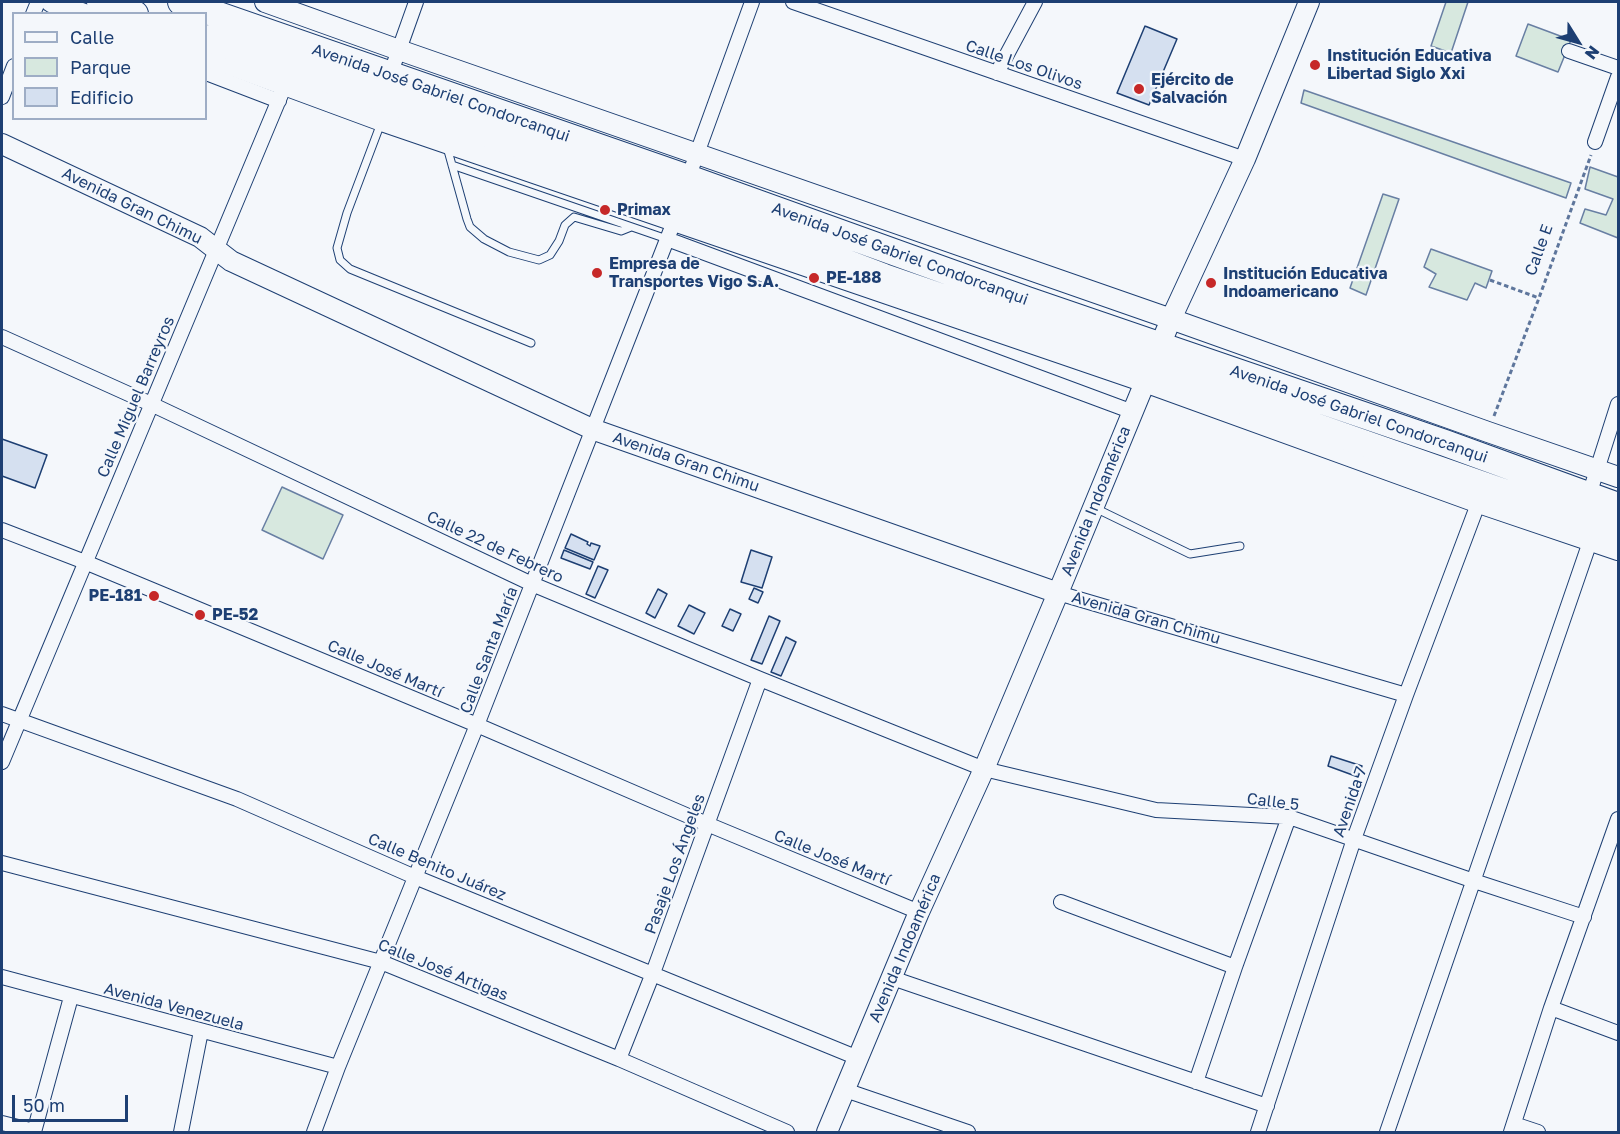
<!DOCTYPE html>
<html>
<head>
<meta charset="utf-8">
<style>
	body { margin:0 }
	#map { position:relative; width:1620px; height:1134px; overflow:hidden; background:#f4f7fb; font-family:"Golos Text",sans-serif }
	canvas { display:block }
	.frame { position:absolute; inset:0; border:3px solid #1d3f73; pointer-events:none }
	.legend { position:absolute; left:12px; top:12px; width:195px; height:108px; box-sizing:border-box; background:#f4f7fb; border:2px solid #9eadc5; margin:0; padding:8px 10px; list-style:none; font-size:18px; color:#1d3f73 }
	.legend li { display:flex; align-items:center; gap:12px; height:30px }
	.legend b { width:30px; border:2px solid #9eadc5 }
	.north { position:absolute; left:1548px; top:12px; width:60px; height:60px; -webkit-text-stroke:4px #f4f7fb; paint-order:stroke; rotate:127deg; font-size:16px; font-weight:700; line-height:24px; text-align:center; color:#1d3f73 }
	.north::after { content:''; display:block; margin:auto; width:21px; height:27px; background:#1d3f73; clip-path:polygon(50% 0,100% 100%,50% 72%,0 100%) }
	.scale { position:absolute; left:12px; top:1095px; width:116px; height:27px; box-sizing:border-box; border:3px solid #1d3f73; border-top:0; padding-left:8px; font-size:18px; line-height:21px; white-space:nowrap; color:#1d3f73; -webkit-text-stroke:4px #f4f7fb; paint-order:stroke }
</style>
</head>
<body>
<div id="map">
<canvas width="1620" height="1134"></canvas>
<div class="frame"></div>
<ul class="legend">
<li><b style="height:8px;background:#f4f7fb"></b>Calle</li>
<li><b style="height:16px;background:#d7e8df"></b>Parque</li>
<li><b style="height:16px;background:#d5e0f0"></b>Edificio</li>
</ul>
<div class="north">N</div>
<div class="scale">50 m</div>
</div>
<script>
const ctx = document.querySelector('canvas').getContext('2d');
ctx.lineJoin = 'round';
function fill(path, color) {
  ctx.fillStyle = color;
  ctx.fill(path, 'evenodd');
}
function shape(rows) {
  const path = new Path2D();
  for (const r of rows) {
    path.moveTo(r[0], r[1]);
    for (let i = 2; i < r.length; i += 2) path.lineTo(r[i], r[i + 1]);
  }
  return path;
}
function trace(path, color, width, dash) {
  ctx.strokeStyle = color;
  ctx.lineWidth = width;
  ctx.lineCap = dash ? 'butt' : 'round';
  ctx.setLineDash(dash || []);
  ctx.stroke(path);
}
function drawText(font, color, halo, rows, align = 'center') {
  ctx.font = font + ' "Golos Text",sans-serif';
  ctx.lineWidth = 4.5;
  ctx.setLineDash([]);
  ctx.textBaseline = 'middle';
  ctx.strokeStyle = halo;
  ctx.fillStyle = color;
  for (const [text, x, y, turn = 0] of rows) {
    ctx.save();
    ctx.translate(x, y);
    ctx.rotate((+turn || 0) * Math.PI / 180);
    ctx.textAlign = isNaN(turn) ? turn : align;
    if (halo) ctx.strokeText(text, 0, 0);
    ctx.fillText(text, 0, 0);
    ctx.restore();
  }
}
const green = shape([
	[1446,2,1468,2,1451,53,1431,46,1446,2],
	[1528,24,1571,40,1558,72,1516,56,1528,24],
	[1304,90,1571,183,1566,198,1301,103,1304,90],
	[1590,167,1618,177,1618,238,1580,223,1585,209,1606,215,1613,199,1585,189,1590,167],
	[1383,194,1399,199,1366,295,1350,288,1383,194],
	[1431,249,1492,271,1486,288,1475,283,1467,300,1429,287,1436,274,1424,267,1431,249],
	[282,487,343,515,323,559,262,530,282,487]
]);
const building = shape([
	[1145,26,1177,39,1149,105,1117,93,1145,26],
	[2,439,47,455,35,488,2,476,2,439],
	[571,534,588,542,587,544,590,546,591,543,600,546,594,560,565,548,571,534],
	[564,550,593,562,590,569,561,558,564,550],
	[751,550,772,557,762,588,741,582,751,550],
	[598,566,608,570,595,598,586,594,598,566],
	[754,588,763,592,758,603,749,599,754,588],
	[658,589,667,594,655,618,646,613,658,589],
	[689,605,705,613,694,634,678,626,689,605],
	[730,609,741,614,733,631,722,626,730,609],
	[769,616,780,621,762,664,751,660,769,616],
	[786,637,796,642,781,676,771,672,786,637],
	[1331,756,1362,766,1358,777,1328,766,1331,756]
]);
const path = shape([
	[1490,280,1539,298],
	[1494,416,1539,298,1591,155]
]);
const lane = shape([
	[381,123,347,213,337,248,340,260,350,269,531,343],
	[447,147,467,219,470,227,484,239,509,252,539,260,550,255,559,241,565,225,574,217,621,231,631,227],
	[452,165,667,239],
	[1095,508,1190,554,1240,546]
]);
const street = shape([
	[793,2,1245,159],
	[33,14,38,2],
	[1569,51,1618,68],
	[206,73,279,101],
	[997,73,1035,2],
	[390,75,416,2],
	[2,97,14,66],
	[1595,142,1618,77],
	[687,181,752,2],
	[667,239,1133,412],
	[2,337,151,404,532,584,760,679,984,769,1156,810,1289,817,1474,881,1584,917],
	[1590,500,1589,495,1618,404],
	[2,530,85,562,477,725,707,824,919,912],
	[1058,593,1406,695],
	[2,714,237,799,415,877,858,1058],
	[2,762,288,78],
	[2,863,381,962,619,1059,787,1132],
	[1061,902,1235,967],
	[2,977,338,1067],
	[892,978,1267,1106],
	[1551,1008,1618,1033],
	[619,1059,653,973,760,679],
	[1196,1082,1235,967,1289,817],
	[845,1090,968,1132],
	[2,1123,34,1131],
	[1514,1124,1538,1132],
	[34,1132,71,997],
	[181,1132,201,1031],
	[314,1132,338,1067,477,725,677,214],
	[1258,1132,1354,839,1406,695,1481,496],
	[1387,1132,1593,533],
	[1511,1132,1551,1008,1618,819]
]);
const secondary = shape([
	[51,2,84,14],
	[265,2,399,50,1171,319,1488,432,1618,477],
	[206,56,382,121,1145,382,1479,503,1618,550],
	[2,144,200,237,231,261,592,429,1058,593],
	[827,1132,919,912,984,769,1058,593,1171,319,1245,159,1309,2]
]);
const highway = shape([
	[100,2,135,14],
	[181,2,688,178,1027,300,1445,443,1618,506],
	[206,38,681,200,884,277,1258,406,1618,532]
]);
const markers = [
	[1315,65,6,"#c62828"],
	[1139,89,6,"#c62828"],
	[605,210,6,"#c62828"],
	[597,273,6,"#c62828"],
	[814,278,6,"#c62828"],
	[1211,283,6,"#c62828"],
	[154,596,6,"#c62828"],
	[200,615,6,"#c62828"]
];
const poiNames = [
	["Institución Educativa",1327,56],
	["Libertad Siglo Xxi",1327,74],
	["Ejército de",1151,80],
	["Salvación",1151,98],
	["Primax",617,210],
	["Empresa de",609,264],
	["Transportes Vigo S.A.",609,282],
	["Institución Educativa",1223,274],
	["Indoamericano",1223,292],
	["PE-188",826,278],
	["PE-181",142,596,"right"],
	["PE-52",212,615]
];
const streetNames = [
	["Calle Los Olivos",1024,65,19],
	["Avenida José Gabriel Condorcanqui",441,93,19],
	["Avenida Gran Chimu",132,206,26],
	["Calle E",1539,250,-70],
	["Avenida José Gabriel Condorcanqui",900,254,20],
	["Calle Miguel Barreyros",136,397,-67],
	["Avenida José Gabriel Condorcanqui",1359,414,19],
	["Avenida Gran Chimu",686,462,19],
	["Avenida Indoamérica",1096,501,-68],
	["Calle 22 de Febrero",495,547,25],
	["Avenida Gran Chimu",1146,618,16],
	["Calle Santa María",489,650,-69],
	["Calle José Martí",385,669,23],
	["Calle 5",1273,802,7],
	["Avenida 7",1350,802,-71],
	["Calle José Martí",832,858,22],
	["Pasaje Los Ángeles",675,864,-70],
	["Calle Benito Juárez",437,867,23],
	["Avenida Indoamérica",905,948,-67],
	["Calle José Artigas",443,970,22],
	["Avenida Venezuela",174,1007,15]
];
fill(green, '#d7e8df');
trace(green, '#687fa3', 1.5);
fill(building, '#d5e0f0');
trace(building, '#1d3f73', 1.5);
trace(lane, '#1d3f73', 9);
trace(street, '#1d3f73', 16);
trace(secondary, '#1d3f73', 22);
trace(highway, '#1d3f73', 28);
trace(path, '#5e769c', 3, [4.5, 3]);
trace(lane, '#f4f7fb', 7);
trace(street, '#f4f7fb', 14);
trace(secondary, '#f4f7fb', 20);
trace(highway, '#f4f7fb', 26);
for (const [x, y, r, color] of markers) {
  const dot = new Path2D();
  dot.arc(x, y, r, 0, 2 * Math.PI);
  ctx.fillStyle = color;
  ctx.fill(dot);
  trace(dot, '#f4f7fb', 2);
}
drawText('bold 16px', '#1d3f73', '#f4f7fb', poiNames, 'left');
drawText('16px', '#1d3f73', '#f4f7fb', streetNames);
</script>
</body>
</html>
